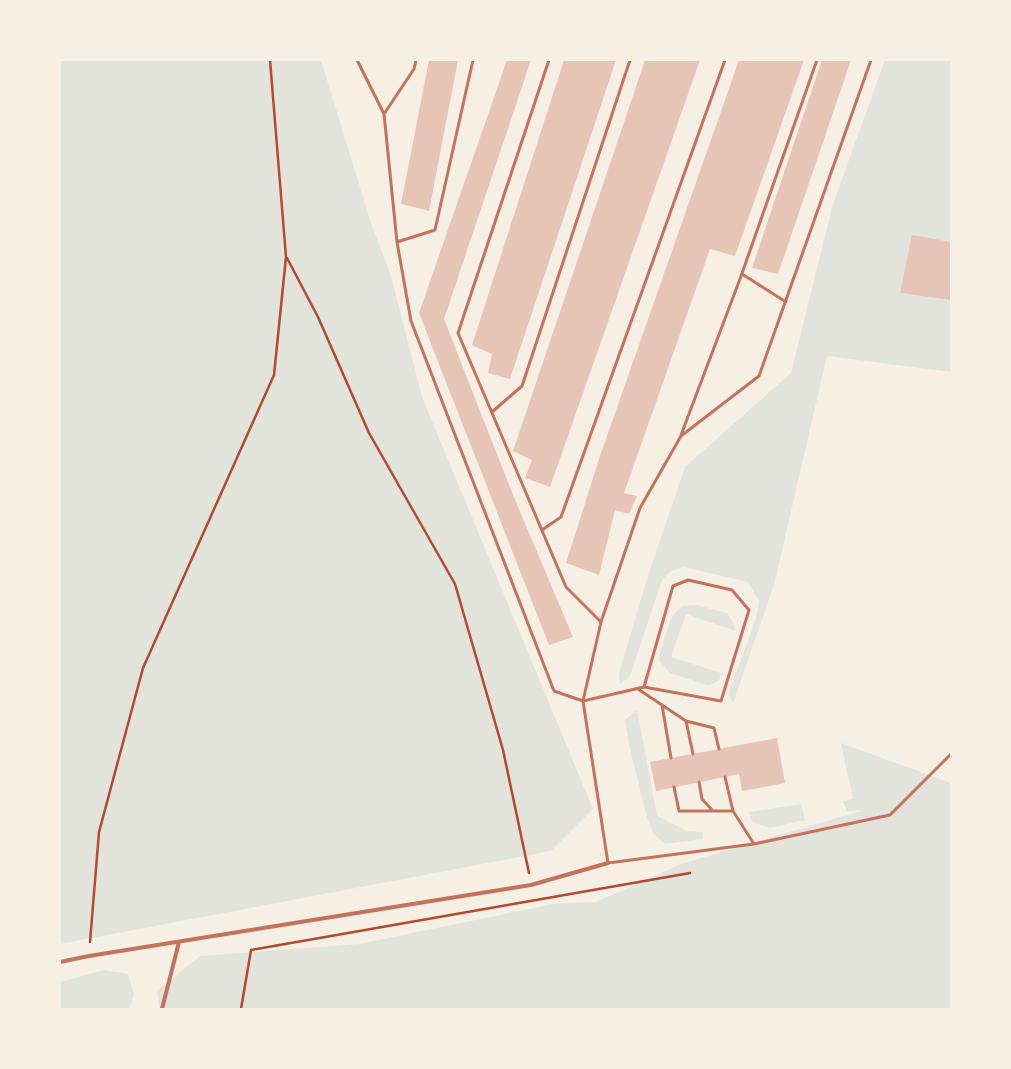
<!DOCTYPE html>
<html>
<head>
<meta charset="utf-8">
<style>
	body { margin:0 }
	#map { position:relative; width:1011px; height:1069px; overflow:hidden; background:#f6efe4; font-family:Literata,serif }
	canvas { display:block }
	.frame { position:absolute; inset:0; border:61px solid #f6efe4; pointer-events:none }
</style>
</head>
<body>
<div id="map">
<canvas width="1011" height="1069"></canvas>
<div class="frame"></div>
</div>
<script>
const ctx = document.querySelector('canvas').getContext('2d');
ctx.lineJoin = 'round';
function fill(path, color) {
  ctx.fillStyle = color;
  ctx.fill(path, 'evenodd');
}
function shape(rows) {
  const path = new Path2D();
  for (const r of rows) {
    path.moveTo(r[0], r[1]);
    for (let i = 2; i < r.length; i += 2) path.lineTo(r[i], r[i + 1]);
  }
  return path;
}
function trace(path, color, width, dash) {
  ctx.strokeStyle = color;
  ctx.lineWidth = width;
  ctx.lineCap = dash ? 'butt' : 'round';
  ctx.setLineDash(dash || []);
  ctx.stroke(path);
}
const green = shape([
	[60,60,321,60,370,220,392,279,422,397,593,809,551,851,60,944],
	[885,60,951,60,951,372,827,356,774,585,733,703,728,694,756,619,759,601,748,582,684,567,671,571,662,580,630,676,620,684,619,673,647,579,685,467,791,373,833,204],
	[696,605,727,613,733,622,736,631,686,614,671,657,721,673,720,679,715,683,707,685,670,673,659,660,660,652,670,621,675,613,682,606],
	[637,710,657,816,687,831,703,832,703,839,665,844,653,833,646,814,629,745,625,720],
	[841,743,951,783,951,1009,160,1009,157,991,200,956,359,944,558,903,596,902,681,864,864,810,847,811,843,801,853,799],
	[801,804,805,820,770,828,763,826,753,822,749,812],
	[104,970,128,974,134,995,129,1009,60,1009,60,982]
]);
const building = shape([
	[429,60,458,60,429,211,401,204],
	[507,60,531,60,444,319,513,495,573,637,549,645,419,313],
	[564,60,616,60,510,379,488,373,492,354,472,345],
	[645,60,700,60,550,487,525,478,532,460,513,451],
	[739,60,804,60,735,256,710,249,624,493,637,496,629,514,615,510,599,575,566,563,600,456],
	[822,60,851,60,778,274,752,268],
	[912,235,951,242,951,300,900,293],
	[777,738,785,783,742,791,739,774,656,791,650,762]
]);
const path = shape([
	[287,258,318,317,369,433,455,584,503,750,529,873],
	[90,942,99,832,143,668,274,375,286,257,270,60],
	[241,1009,251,950,690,873]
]);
const service = shape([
	[357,60,384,114,397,242,411,321,554,691,583,701,644,687,673,586,688,580,732,590,749,610,721,701,644,687],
	[549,60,458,333,566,587,601,622],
	[871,60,759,376,681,436,640,508,601,622,583,701,608,863,754,844,890,815,951,754],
	[384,114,414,69,416,60],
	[397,242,435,230,473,60],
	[742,274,786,302],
	[492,412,522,386,630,60],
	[681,435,740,279,817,60],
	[542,530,561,517,725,60],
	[638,689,662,705,671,758],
	[662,705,686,721,693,754],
	[686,721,714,728,719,749],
	[674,787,679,811,713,811,702,799,699,782],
	[713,811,733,811,725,777],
	[733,811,754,844]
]);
const minor = shape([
	[60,962,89,956,531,885,608,863],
	[162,1009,179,942]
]);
fill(green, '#e2e4dc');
fill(building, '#e6c5b7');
trace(path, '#b5482f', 2.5);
trace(service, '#c5725c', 3);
trace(minor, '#c5725c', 4);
</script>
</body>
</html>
